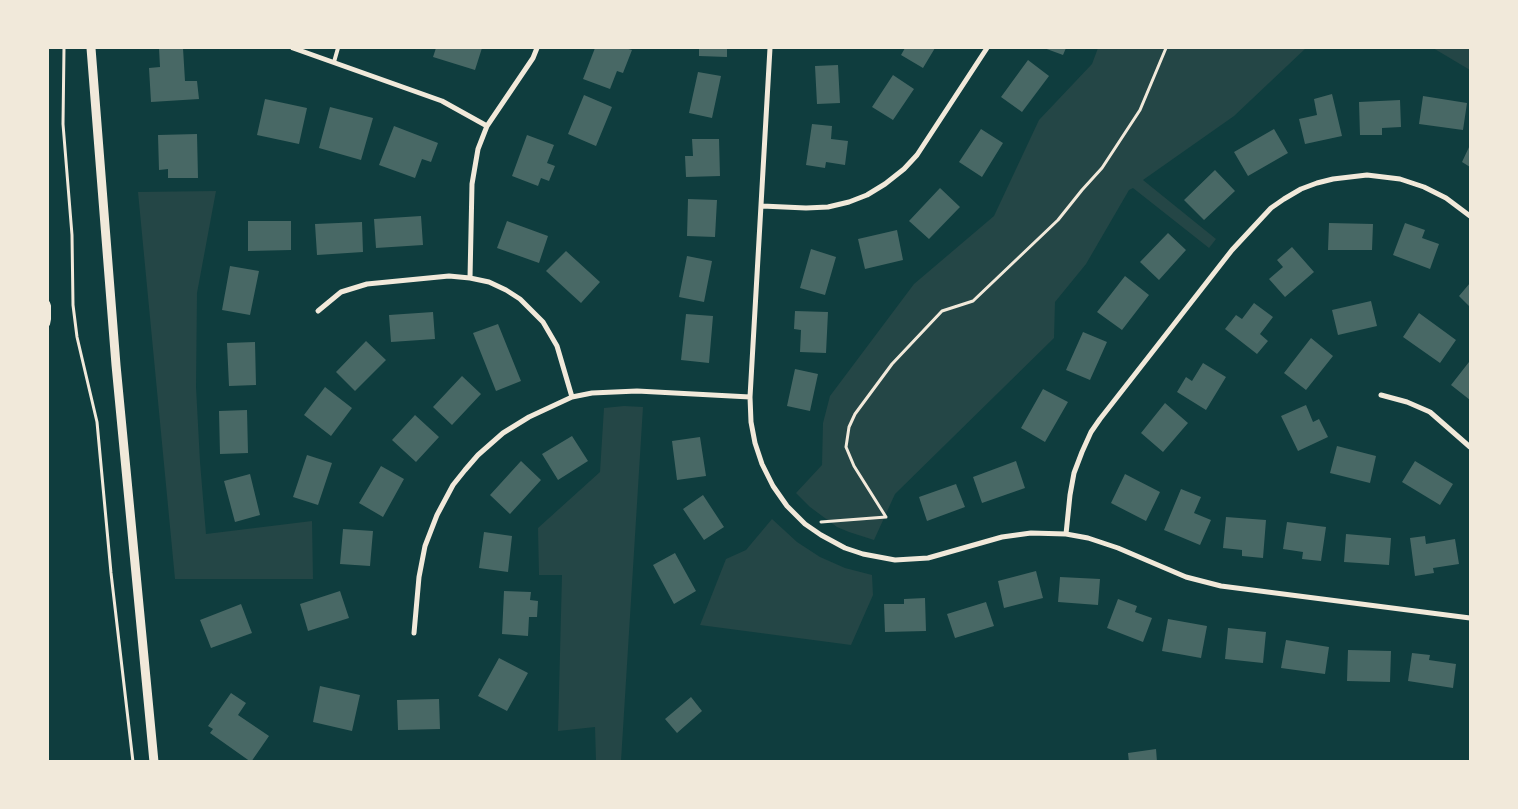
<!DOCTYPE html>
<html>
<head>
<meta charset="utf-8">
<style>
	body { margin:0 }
	#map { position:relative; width:1518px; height:809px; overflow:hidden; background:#0f3d3e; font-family:"Work Sans",sans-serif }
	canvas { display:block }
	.frame { position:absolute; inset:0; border:49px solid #f1e9da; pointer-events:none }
</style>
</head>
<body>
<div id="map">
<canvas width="1518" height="809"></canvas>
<div class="frame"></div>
</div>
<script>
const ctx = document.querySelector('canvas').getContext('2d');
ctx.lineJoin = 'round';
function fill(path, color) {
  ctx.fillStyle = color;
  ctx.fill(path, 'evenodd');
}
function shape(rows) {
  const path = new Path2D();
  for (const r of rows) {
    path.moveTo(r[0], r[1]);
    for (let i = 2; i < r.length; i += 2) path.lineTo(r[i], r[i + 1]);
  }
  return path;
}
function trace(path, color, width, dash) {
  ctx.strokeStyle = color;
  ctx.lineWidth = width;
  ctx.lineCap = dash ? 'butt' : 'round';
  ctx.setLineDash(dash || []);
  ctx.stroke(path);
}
const green = shape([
	[1098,48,1306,48,1234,116,1143,180,1216,239,1209,248,1133,188,1129,190,1086,264,1055,302,1054,338,895,494,874,540,849,532,837,527,810,507,796,493,822,465,823,423,830,396,914,284,994,216,1039,120,1092,64],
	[1433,48,1470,48,1470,70],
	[216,191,197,293,196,387,200,462,206,534,312,521,313,579,175,579,138,192],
	[624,406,643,407,621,761,596,761,595,727,558,731,562,575,539,575,538,528,600,472,604,408],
	[772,519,797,542,820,557,845,568,872,575,873,595,851,645,700,625,726,559,746,550]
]);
const building = shape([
	[159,48,183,48,185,81,197,81,199,99,151,102,149,68,160,67],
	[436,48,482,48,475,70,433,57],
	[595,48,625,48,632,50,623,73,617,71,610,89,583,79],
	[699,48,727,48,727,57,699,56],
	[905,48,935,48,923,68,901,55],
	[1044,48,1066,48,1063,55],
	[1028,60,1049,76,1022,112,1001,97],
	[838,65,840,103,817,104,815,66],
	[698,72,721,76,712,118,689,113],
	[893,75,914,89,893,120,872,107],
	[1332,94,1342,136,1305,144,1299,119,1317,115,1314,99],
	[584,95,612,107,596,146,568,134],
	[1423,96,1467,103,1463,130,1419,124],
	[265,99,307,108,299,144,257,135],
	[1400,100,1401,127,1382,128,1382,135,1360,135,1359,102],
	[330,107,373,118,361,160,319,148],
	[812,124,832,126,831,139,848,141,845,165,826,162,825,168,806,165],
	[394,126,438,143,431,162,422,159,415,178,379,165],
	[981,129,1003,143,982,177,959,162],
	[1274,129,1288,153,1248,176,1234,152],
	[197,134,198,178,168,178,168,169,159,170,158,135],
	[527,135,554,145,547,163,555,166,549,181,541,178,538,186,512,176],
	[692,139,719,139,720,176,686,177,685,156,693,156],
	[1470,145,1470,167,1462,162],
	[1215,170,1235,191,1204,220,1184,200],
	[940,188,960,207,929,239,909,221],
	[688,199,717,200,715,237,687,236],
	[421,216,423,245,376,248,374,219],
	[248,221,291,221,291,250,248,251],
	[507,221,548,236,539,263,497,248],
	[362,222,363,252,317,255,315,224],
	[1329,223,1373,224,1372,250,1328,250],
	[1405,223,1425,230,1422,238,1439,244,1430,269,1393,255],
	[897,230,903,260,865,269,858,239],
	[1168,233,1186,250,1159,280,1140,262],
	[1292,247,1314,272,1285,297,1269,279,1283,267,1277,260],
	[811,249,836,257,825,295,800,288],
	[566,251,600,282,581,303,546,271],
	[687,256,712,261,704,302,679,297],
	[230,266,259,271,250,315,222,310],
	[1125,276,1149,295,1122,330,1097,312],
	[1470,283,1470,307,1459,296],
	[1371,301,1377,326,1338,335,1332,310],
	[1254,303,1273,317,1260,334,1268,341,1257,354,1225,329,1236,315,1242,319],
	[795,311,828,312,826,353,800,352,801,330,794,329],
	[433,312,435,339,391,342,389,315],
	[1419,313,1456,340,1440,363,1403,337],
	[686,314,713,316,709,363,681,360],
	[498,324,521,381,496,391,473,333],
	[1083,332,1107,342,1090,380,1066,370],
	[1311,338,1333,356,1306,390,1284,373],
	[366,341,386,360,355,391,336,372],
	[255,342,256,385,229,386,227,343],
	[1469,362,1470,364,1470,400,1451,385],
	[1203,363,1226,377,1206,410,1177,392,1186,377,1192,381],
	[795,369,818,374,810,411,787,406],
	[462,376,481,394,452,425,433,407],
	[325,387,352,408,331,436,304,415],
	[1043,389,1068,402,1045,442,1021,428],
	[1165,403,1188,423,1163,452,1141,433],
	[1306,405,1313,422,1319,419,1328,437,1298,451,1281,416],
	[247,410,248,453,220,454,219,411],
	[415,415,439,437,416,462,392,440],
	[572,436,588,461,558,480,542,454],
	[700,437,706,476,677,480,672,441],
	[1337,446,1376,456,1370,483,1330,473],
	[307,455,332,463,318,505,293,497],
	[521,461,541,480,510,514,490,495],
	[1016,461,1025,488,982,503,973,477],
	[1415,461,1453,484,1440,505,1402,482],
	[381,466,404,479,383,517,359,503],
	[250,474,260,515,235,522,224,481],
	[1125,474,1160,492,1146,521,1111,503],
	[956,484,965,507,927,521,919,497],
	[1181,489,1201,497,1194,513,1211,520,1200,545,1164,530],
	[703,495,724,527,704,540,683,509],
	[1226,517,1266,520,1263,558,1242,556,1242,550,1223,548],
	[1287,522,1326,527,1321,561,1302,559,1303,552,1283,549],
	[343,529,373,531,370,566,340,564],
	[484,532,512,536,508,572,479,568],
	[1346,534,1391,538,1389,565,1344,562],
	[1425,536,1426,544,1455,539,1459,564,1433,568,1434,573,1415,576,1410,538],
	[675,553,696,591,674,604,653,565],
	[1036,571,1043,598,1004,608,998,581],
	[1060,577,1100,579,1098,605,1058,602],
	[340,591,349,618,308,631,300,604],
	[504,591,531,592,530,600,538,601,537,617,529,617,528,636,502,634],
	[925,598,926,631,885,632,884,604,904,604,904,599],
	[1118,599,1137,606,1135,612,1152,618,1143,642,1107,628],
	[986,602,994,626,955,638,947,614],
	[241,604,252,633,211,648,200,620],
	[1168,619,1207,626,1201,658,1162,651],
	[1228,628,1266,632,1263,663,1225,659],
	[1286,640,1329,647,1325,674,1281,668],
	[1348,650,1391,651,1390,682,1347,681],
	[1412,653,1430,655,1429,660,1456,664,1453,688,1408,681],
	[499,658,528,673,507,711,478,696],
	[320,686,360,695,352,731,313,722],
	[231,693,246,703,238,715,269,736,251,762,210,733,213,729,208,726],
	[691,697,702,711,677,733,665,719],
	[439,699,440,729,398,730,397,700],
	[1156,749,1157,762,1129,762,1128,753]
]);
const path = shape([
	[64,48,63,124,72,235,73,305,77,337,97,422,111,573,133,762],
	[821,522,886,517,854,466,846,447,849,427,855,414,892,364,942,311,973,301,1058,220,1082,190,1102,168,1140,110,1166,48]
]);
const service = shape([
	[334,62,338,48],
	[48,303,49,306,49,319,48,324]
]);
const minor = shape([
	[293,48,442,101,487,126],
	[770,48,750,397,751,422,755,443,762,464,773,486,787,506,805,524,821,535,845,548,863,554,895,560,928,558,1002,537,1031,533,1066,534,1088,538,1118,548,1186,577,1221,586,1470,618],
	[762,206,806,208,828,207,849,202,867,195,885,184,904,169,917,155,987,48],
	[470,278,472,184,478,149,487,126,533,58,537,48],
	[318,311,341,292,367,284,449,276,470,278,489,282,506,290,520,299,543,322,557,346,572,397],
	[1381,395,1407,402,1430,412,1470,447],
	[1066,534,1070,495,1074,473,1082,452,1091,432,1100,419,1232,250,1271,208,1284,199,1301,189,1317,183,1333,179,1367,175,1400,179,1424,187,1446,198,1470,216],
	[414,633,419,577,425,546,437,515,453,485,465,470,478,455,503,433,529,417,572,397,592,393,637,391,750,397]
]);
const tertiary = shape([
	[91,48,116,365,154,762]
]);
fill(green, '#244646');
fill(building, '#486865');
trace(path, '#f1e9da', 3);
trace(service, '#f1e9da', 4);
trace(minor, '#f1e9da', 5);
trace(tertiary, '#f1e9da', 9);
</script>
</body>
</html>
